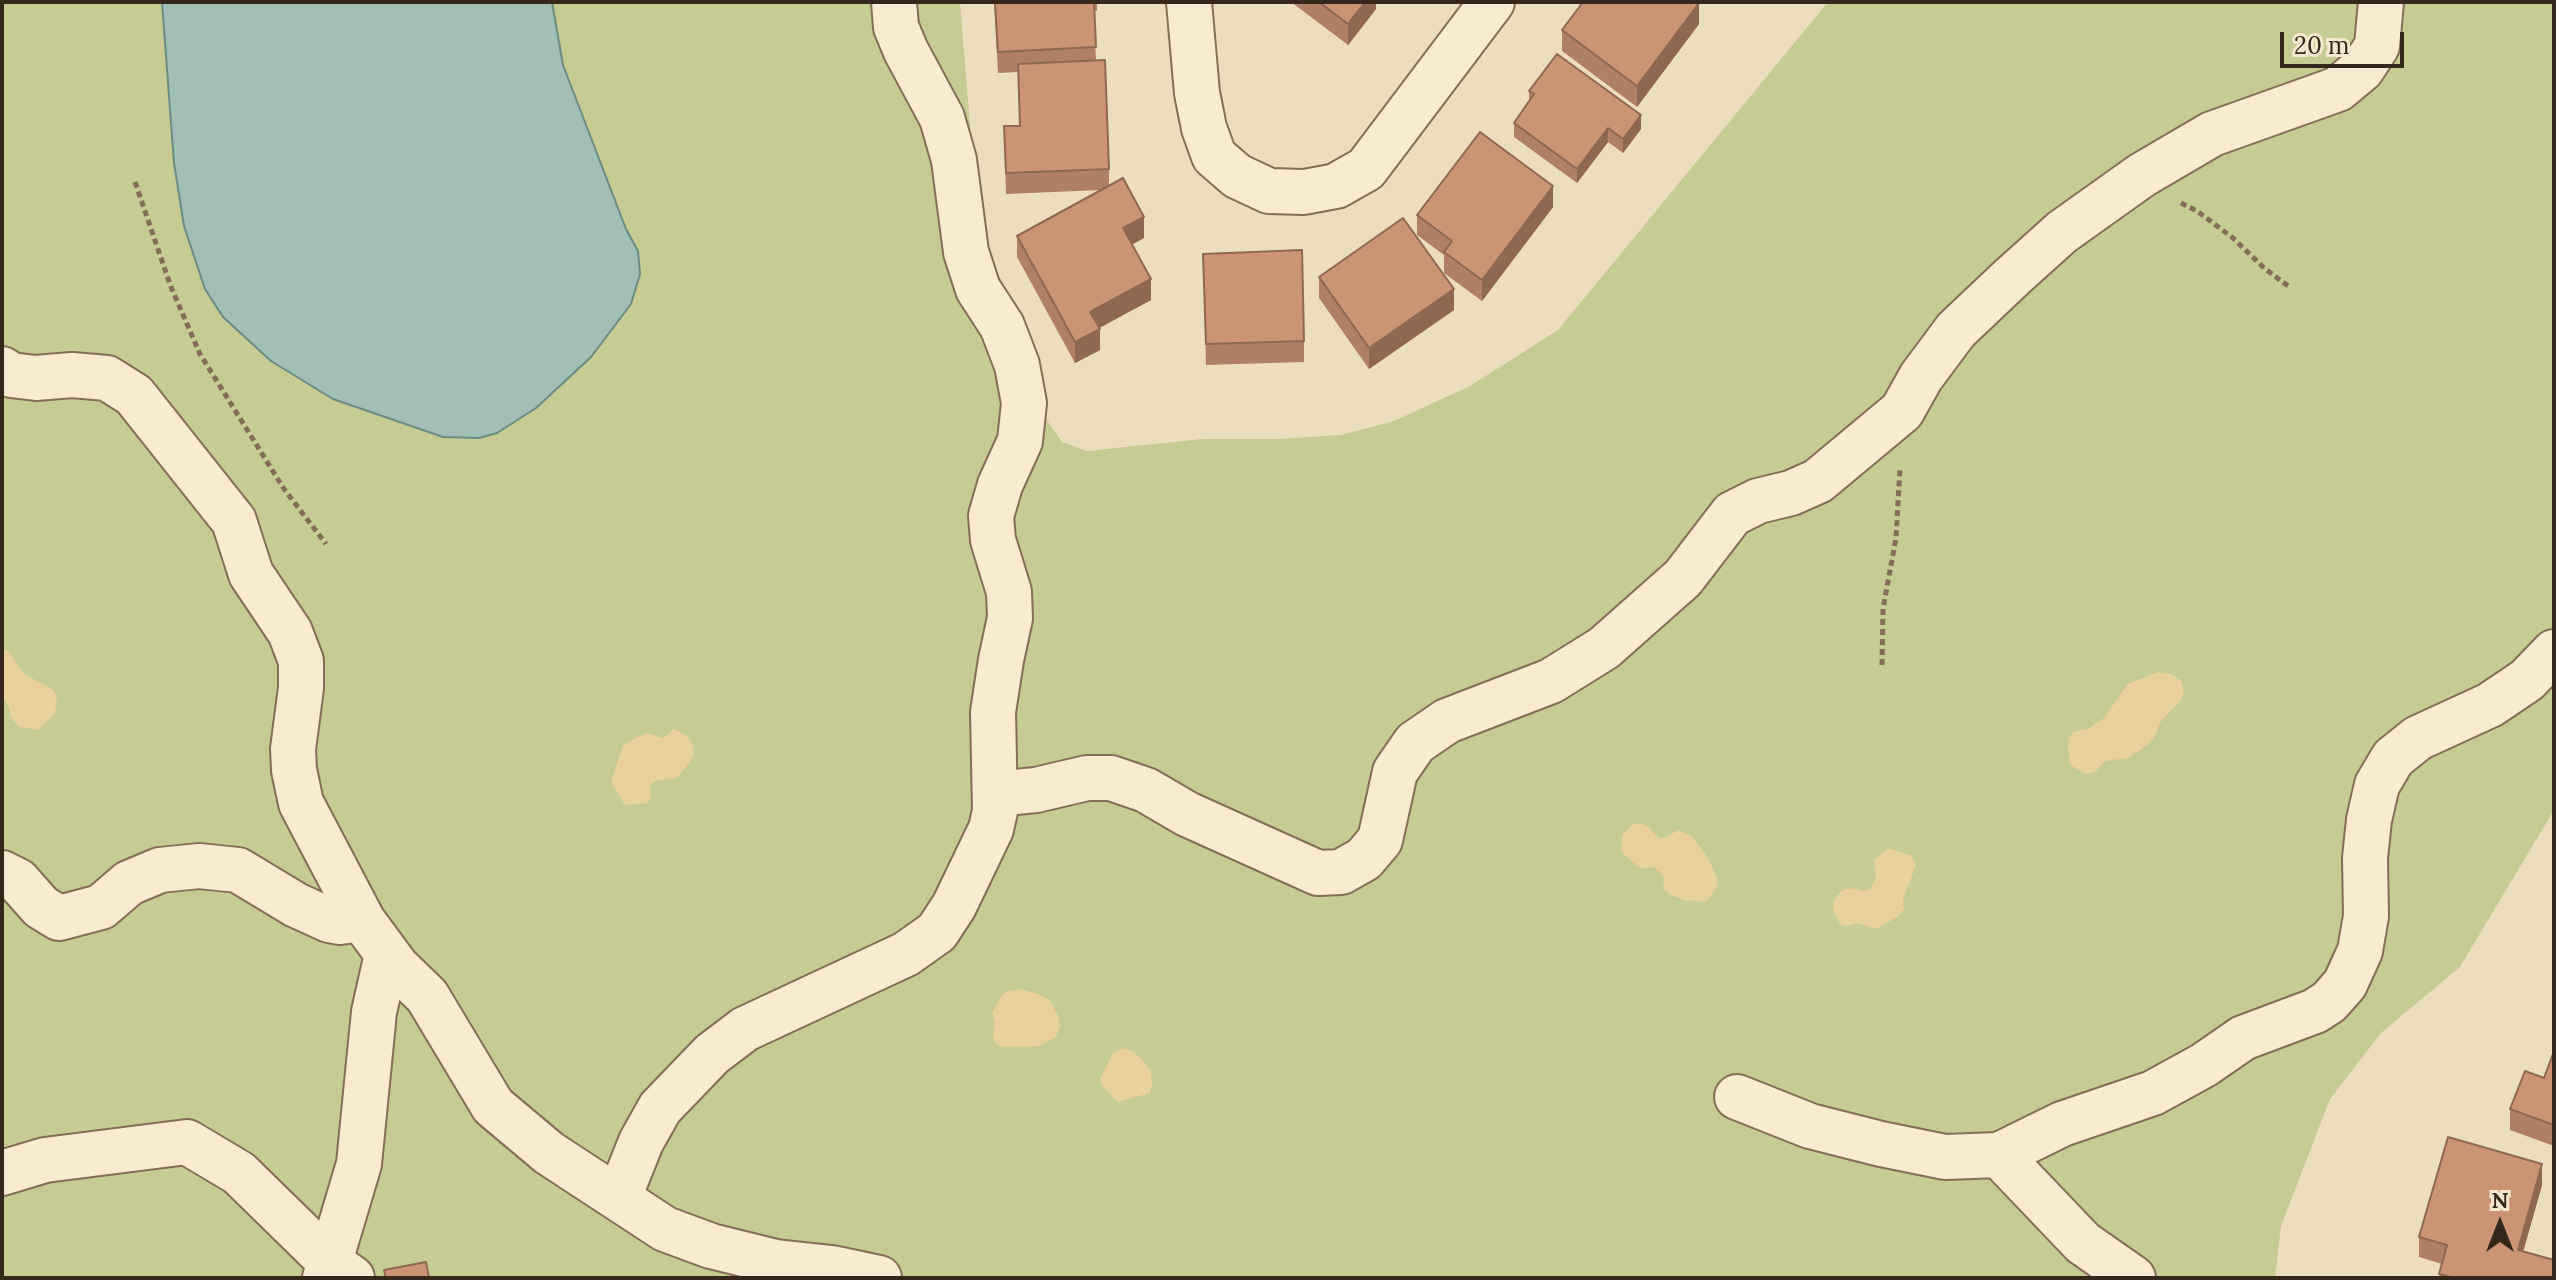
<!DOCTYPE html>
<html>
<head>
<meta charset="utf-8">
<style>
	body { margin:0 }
	#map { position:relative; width:2556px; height:1280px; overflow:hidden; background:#edddbf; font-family:Lora,serif }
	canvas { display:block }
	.frame { position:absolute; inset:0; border:4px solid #35271c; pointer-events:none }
	.north { position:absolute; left:2460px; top:1184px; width:80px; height:80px; -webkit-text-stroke:6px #f5e8ce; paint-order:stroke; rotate:0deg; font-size:22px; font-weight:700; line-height:32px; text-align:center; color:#35271c }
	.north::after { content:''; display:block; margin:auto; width:28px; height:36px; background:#35271c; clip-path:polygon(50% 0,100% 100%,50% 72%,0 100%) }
	.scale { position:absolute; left:2280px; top:32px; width:124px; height:36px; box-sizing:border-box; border:4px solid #35271c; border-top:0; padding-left:10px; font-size:24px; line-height:28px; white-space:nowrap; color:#35271c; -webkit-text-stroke:6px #f5e8ce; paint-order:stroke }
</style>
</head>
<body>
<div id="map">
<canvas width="2556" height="1280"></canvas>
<div class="frame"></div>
<div class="north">N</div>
<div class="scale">20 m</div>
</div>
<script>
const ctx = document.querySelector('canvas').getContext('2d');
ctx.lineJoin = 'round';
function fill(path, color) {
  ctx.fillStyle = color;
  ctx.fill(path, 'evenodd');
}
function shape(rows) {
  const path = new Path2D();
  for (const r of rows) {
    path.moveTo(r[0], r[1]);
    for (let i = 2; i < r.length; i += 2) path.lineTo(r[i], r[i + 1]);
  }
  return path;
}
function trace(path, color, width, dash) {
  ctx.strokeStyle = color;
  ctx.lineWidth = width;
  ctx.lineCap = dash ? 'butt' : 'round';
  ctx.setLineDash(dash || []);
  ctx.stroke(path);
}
const green = shape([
	[2,2,960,2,974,173,987,249,1013,307,1037,375,1046,419,1062,442,1087,451,1202,439,1278,439,1341,435,1394,421,1470,386,1558,330,1828,2,2554,2,2554,810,2460,967,2381,1033,2330,1099,2281,1226,2275,1278,2,1278]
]);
const sand = shape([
	[2,647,9,652,24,674,52,689,57,696,55,714,38,730,20,727,11,718,9,707,2,697],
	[2158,672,2171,674,2181,681,2184,692,2181,700,2161,721,2154,738,2147,745,2128,758,2105,761,2095,772,2086,774,2070,765,2068,747,2069,738,2073,732,2088,729,2104,718,2128,684],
	[674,729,688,736,692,743,694,753,691,761,677,778,654,781,650,787,651,799,647,803,625,805,611,782,623,745,646,733,663,738],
	[1639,823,1646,825,1659,838,1665,838,1678,830,1692,836,1708,858,1717,878,1717,887,1709,899,1705,902,1684,900,1669,894,1663,889,1664,878,1661,873,1653,867,1640,868,1623,854,1621,848,1623,834,1632,825],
	[1888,848,1912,856,1916,865,1903,900,1904,909,1899,916,1876,929,1859,923,1845,926,1840,924,1833,909,1834,899,1843,890,1851,888,1864,891,1870,890,1876,877,1874,860],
	[1018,989,1036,993,1050,1000,1059,1018,1060,1027,1055,1038,1039,1046,1004,1047,996,1044,993,1037,995,1021,992,1013,1000,998,1007,991],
	[1122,1048,1133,1051,1146,1064,1151,1071,1152,1085,1150,1093,1118,1102,1102,1086,1100,1079,1113,1053]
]);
const water = shape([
	[162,2,552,2,563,65,626,229,638,251,640,274,631,304,591,357,536,408,497,433,479,438,443,437,333,399,271,361,223,317,205,289,184,226,174,163,162,2]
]);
const path = shape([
	[135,182,171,287,200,354,284,489,326,544],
	[2181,203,2197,211,2233,238,2263,267,2288,286],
	[1882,665,1883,609,1896,538,1900,468]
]);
const minor = shape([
	[1189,2,1197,93,1204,128,1214,156,1237,176,1269,191,1304,192,1336,186,1366,169,1492,2],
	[2,369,11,375,36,378,72,375,107,378,134,395,234,521,251,574,290,632,301,661,301,688,293,749,294,770,301,803,363,921,397,967,427,996,493,1106,549,1153,665,1229,711,1246,776,1262,832,1268,879,1278],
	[995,794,1036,790,1087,778,1111,778,1146,790,1187,814,1318,873,1341,872,1364,859,1380,840,1395,772,1415,743,1447,721,1551,681,1604,648,1683,578,1732,514,1758,501,1791,493,1818,481,1902,411,1921,377,1956,330,2012,277,2062,232,2142,175,2212,134,2338,89,2362,69,2377,46,2381,2],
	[2,873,18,881,41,907,59,918,101,907,129,883,160,870,199,866,238,870,296,905,329,920,340,922,362,919],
	[1737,1097,1810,1126,1881,1144,1945,1157,1999,1155,2062,1124,2153,1093,2204,1065,2243,1038,2315,1011,2329,1002,2345,984,2360,951,2366,916,2365,858,2369,820,2377,785,2393,758,2418,738,2490,705,2527,680,2554,652],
	[1999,1155,2083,1243,2133,1278],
	[2,1173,45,1160,187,1142,239,1173,330,1262,352,1278],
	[619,1197,641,1142,660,1108,712,1054,745,1029,906,954,937,932,954,906,991,829,995,811,993,712,1001,660,1010,618,1009,592,993,540,991,516,1000,485,1020,441,1024,403,1017,365,1002,326,978,289,966,252,954,160,942,118,906,51,896,27,894,2],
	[325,1278,359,1164,374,1012,387,954]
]);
const wall = shape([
	[994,2,1097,2,1097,11,1094,11,1096,61,1109,169,1109,185,1144,238,1132,245,1151,300,1099,328,1100,350,1075,363,1017,257,1017,236,1101,190,1006,194,1004,126,1020,126,1018,72,998,73],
	[1291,2,1376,2,1376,9,1348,45],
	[1699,24,1637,107,1562,51,1562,30],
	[1529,91,1641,129,1623,153,1608,142,1577,183,1514,137,1514,123,1529,101],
	[1553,207,1482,301,1444,273,1444,255,1417,235,1417,215],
	[1203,254,1304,341,1304,362,1206,365],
	[1319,277,1454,310,1369,369,1319,298],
	[2554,1051,2554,1146,2510,1130,2510,1109,2544,1078],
	[2542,1185,2523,1251,2554,1278,2439,1278,2442,1264,2419,1257,2419,1237]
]);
const shadedWall = shape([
	[1365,2,1376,2,1376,9,1348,45,1348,24],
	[1699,3,1699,24,1637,107,1637,86],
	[1641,115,1641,129,1623,153,1623,139],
	[1608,128,1608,142,1577,183,1577,169],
	[1553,186,1553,207,1482,301,1482,280],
	[1144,217,1144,238,1123,249,1123,228],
	[1151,279,1151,300,1090,333,1090,312],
	[1454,289,1454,310,1369,369,1369,348],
	[1100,329,1100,350,1075,363,1075,342],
	[2542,1164,2542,1185,2518,1270,2518,1250]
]);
const building = shape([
	[995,2,1094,2,1096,47,998,52,995,2],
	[1319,2,1365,2,1348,24,1319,2],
	[1583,2,1698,2,1699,3,1637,86,1562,30,1583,2],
	[1557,54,1641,115,1623,139,1608,128,1577,169,1514,123,1534,94,1529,91,1557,54],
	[1105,60,1109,169,1006,173,1004,126,1020,126,1018,64,1105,60],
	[1480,132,1553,186,1482,280,1444,252,1452,241,1417,215,1480,132],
	[1123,178,1144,217,1123,228,1151,279,1090,312,1100,329,1075,342,1017,236,1123,178],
	[1403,218,1454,289,1369,348,1319,277,1403,218],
	[1302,250,1304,341,1206,344,1203,254,1302,250],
	[2554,1051,2554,1125,2510,1109,2525,1071,2544,1078,2554,1051],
	[2448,1137,2542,1164,2518,1250,2554,1260,2554,1278,2454,1278,2439,1274,2447,1245,2419,1237,2448,1137],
	[426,1262,429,1278,386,1278,384,1270,426,1262]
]);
fill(green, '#c6ca93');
fill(sand, '#e9d19b');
fill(water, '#a2bfb5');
trace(water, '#6a8c82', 2);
trace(minor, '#856e57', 48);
trace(path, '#856e57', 5, [6, 4]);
trace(minor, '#f8ebd1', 44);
fill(wall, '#af8065');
fill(shadedWall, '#8e6852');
fill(building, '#cb9575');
trace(building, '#8e6852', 2);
</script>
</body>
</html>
